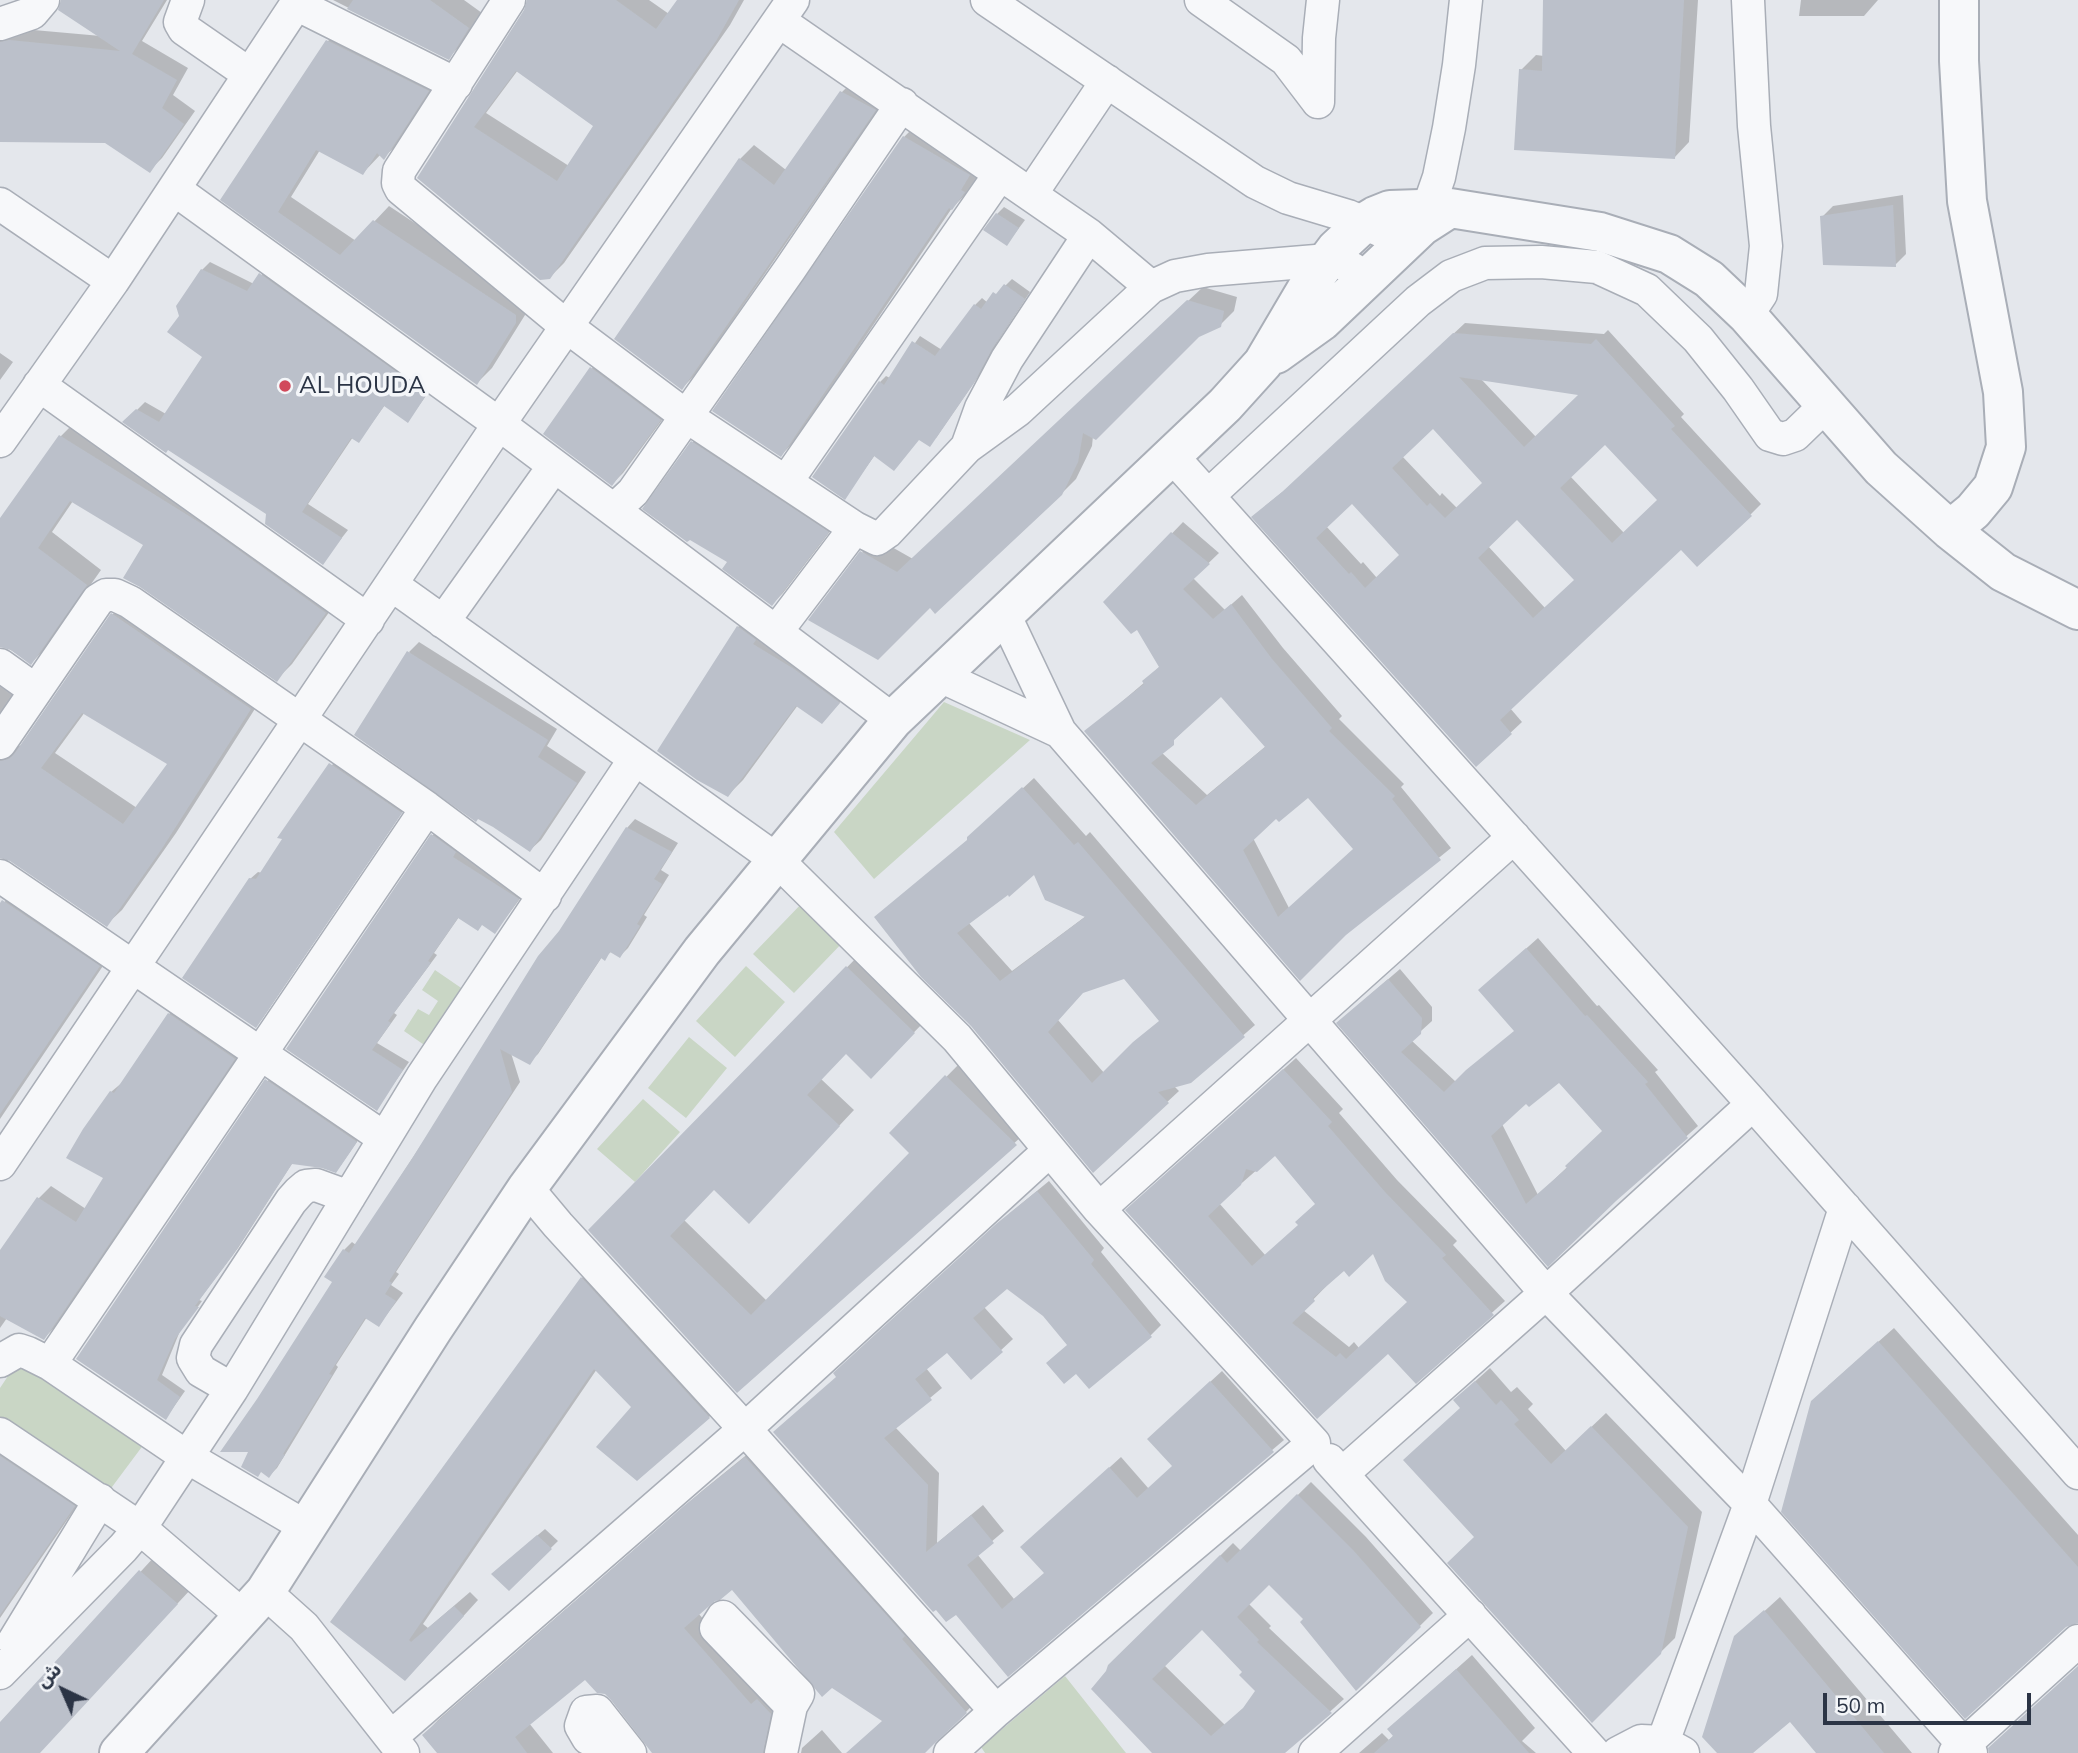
<!DOCTYPE html>
<html>
<head>
<meta charset="utf-8">
<style>
	body { margin:0 }
	#map { position:relative; width:2078px; height:1753px; overflow:hidden; background:#e4e7ec; font-family:Mulish,"Noto Sans Arabic",sans-serif }
	canvas { display:block }
	.north { position:absolute; left:28px; top:1655px; width:70px; height:70px; -webkit-text-stroke:5px #f4f6f9; paint-order:stroke; rotate:316deg; font-size:19px; font-weight:700; line-height:28px; text-align:center; color:#2b3445 }
	.north::after { content:''; display:block; margin:auto; width:24px; height:32px; background:#2b3445; clip-path:polygon(50% 0,100% 100%,50% 72%,0 100%) }
	.scale { position:absolute; left:1823px; top:1693px; width:208px; height:32px; box-sizing:border-box; border:4px solid #2b3445; border-top:0; padding-left:9px; font-size:21px; line-height:24px; white-space:nowrap; color:#2b3445; -webkit-text-stroke:5px #f4f6f9; paint-order:stroke }
</style>
</head>
<body>
<div id="map">
<canvas width="2078" height="1753"></canvas>
<div class="north">ش</div>
<div class="scale">50 m</div>
</div>
<script>
const ctx = document.querySelector('canvas').getContext('2d');
ctx.lineJoin = 'round';
function fill(path, color) {
  ctx.fillStyle = color;
  ctx.fill(path, 'evenodd');
}
function shape(rows) {
  const path = new Path2D();
  for (const r of rows) {
    path.moveTo(r[0], r[1]);
    for (let i = 2; i < r.length; i += 2) path.lineTo(r[i], r[i + 1]);
  }
  return path;
}
function trace(path, color, width, dash) {
  ctx.strokeStyle = color;
  ctx.lineWidth = width;
  ctx.lineCap = dash ? 'butt' : 'round';
  ctx.setLineDash(dash || []);
  ctx.stroke(path);
}
function drawText(font, color, halo, rows, align = 'center') {
  ctx.font = font + ' Mulish,sans-serif';
  ctx.lineWidth = 7;
  ctx.setLineDash([]);
  ctx.textBaseline = 'middle';
  ctx.strokeStyle = halo;
  ctx.fillStyle = color;
  for (const [text, x, y, turn = 0] of rows) {
    ctx.save();
    ctx.translate(x, y);
    ctx.rotate((+turn || 0) * Math.PI / 180);
    ctx.textAlign = isNaN(turn) ? turn : align;
    if (halo) ctx.strokeText(text, 0, 0);
    ctx.fillText(text, 0, 0);
    ctx.restore();
  }
}
const green = shape([
	[944,702,1030,740,874,879,834,832],
	[805,900,846,939,794,993,753,954],
	[746,966,785,1002,735,1057,696,1021],
	[435,970,470,994,433,1051,404,1031,418,1009,429,1015,438,1001,422,990],
	[689,1037,727,1068,686,1118,648,1088],
	[643,1099,680,1132,635,1182,597,1149],
	[20,1358,147,1440,109,1491,0,1419,0,1388],
	[1065,1676,1126,1753,985,1753,981,1747]
]);
const shadow = shape([
	[63,0,167,0,142,41,188,68,173,95,195,111,162,158,150,170,106,142,0,140,0,27,101,36],
	[333,0,464,0,482,13,463,43,448,58],
	[529,0,649,0,669,14,679,0,744,0,730,25,564,263,549,278,419,178,526,11],
	[518,70,596,126,569,166,486,113],
	[1545,0,1698,0,1689,142,1674,158,1521,70,1536,55,1544,56],
	[1801,0,1878,0,1864,16,1799,16],
	[343,26,442,76,399,143,384,157,381,154,363,173,320,150,291,197,356,241,389,206,530,299,530,307,492,368,477,383,223,200,328,41],
	[856,78,888,95,696,374,682,388,617,339,740,159,754,145,786,170,842,92],
	[919,122,979,177,967,193,952,208,796,440,781,455,904,137],
	[1903,195,1906,254,1895,265,1822,217,1833,206],
	[1004,207,1025,220,1007,244,997,214],
	[210,262,254,284,268,267,433,386,408,421,385,405,359,441,353,437,308,504,348,530,322,563,268,513,125,422,145,402,166,414,205,357,181,317,202,270],
	[1012,279,1030,292,998,341,980,374,936,438,920,438,875,455,845,497,880,382,886,376,890,378,920,336,942,350,975,305,982,298,988,303],
	[1203,287,1237,297,1234,311,1220,325,1198,336,1093,436,1092,446,1076,479,1061,494,930,606,862,552,876,538,913,559],
	[1465,323,1604,334,1608,330,1684,414,1681,417,1761,504,1750,515,1681,548,1510,708,1522,722,1476,765,1265,506,1296,481],
	[1481,379,1581,394,1536,437],
	[1433,427,1484,483,1457,508,1442,493,1440,496,1402,456],
	[1605,443,1659,500,1624,533,1570,476],
	[1352,502,1401,555,1377,578,1363,562,1361,564,1326,526],
	[1517,518,1576,580,1545,608,1488,546],
	[0,353,13,362,0,380],
	[603,357,671,408,623,473,612,484,592,368],
	[75,422,340,597,292,664,277,679,146,545,73,501,52,532,101,570,46,648,31,663,3,645,0,645,0,521,60,437],
	[704,431,838,521,783,593,772,604,729,562,692,443],
	[1183,522,1219,553,1193,578,1225,610,1242,595,1283,648,1342,716,1339,719,1404,784,1401,787,1451,848,1346,933,1300,979,1086,732,1145,682,1160,666,1138,628,1106,602],
	[1221,695,1266,746,1207,795,1161,752],
	[1308,796,1355,848,1289,908,1253,838,1276,817],
	[127,600,265,693,176,833,122,910,107,924,11,859,0,856,0,738,15,747,23,745,112,615],
	[85,712,169,764,137,808,55,753],
	[753,612,854,687,822,722,798,705,743,780,728,795,659,751,738,627],
	[419,642,557,729,547,746,586,772,541,840,530,850,409,652],
	[0,660,24,679,0,715],
	[338,757,407,805,262,1019,255,1026,250,879,258,872,262,873,285,838,280,837],
	[1034,778,1086,836,1090,832,1255,1025,1191,1081,1174,1086,1179,1091,1093,1171,972,1025,922,975,968,839],
	[1035,872,1086,916,1012,971,968,922],
	[1125,977,1161,1020,1105,1074,1058,1020,1084,991],
	[635,819,678,843,661,870,669,875,644,915,647,917,628,948,620,956,612,951,604,958,602,957,538,1054,529,1062,511,1053,520,1082,396,1272,399,1274,391,1285,403,1293,379,1325,367,1317,336,1365,338,1367,277,1468,269,1476,344,1250,352,1242,356,1245,627,828],
	[440,828,525,892,495,932,483,924,459,917,434,953,437,955,394,1013,397,1015,377,1043,409,1062,376,1109,288,1048,433,835],
	[19,886,113,951,0,1119,0,907],
	[1538,938,1597,1006,1599,1005,1658,1070,1655,1072,1698,1126,1615,1199,1548,1264,1350,1012,1400,969,1432,1007,1432,1021,1411,1040,1456,1082,1516,1030,1492,979],
	[1559,1080,1605,1131,1538,1195,1502,1124,1527,1102],
	[862,952,929,1017,871,1076,847,1052,821,1079,854,1110,763,1207,714,1188,683,1219,767,1301,911,1153,891,1133,961,1062,1030,1129,737,1391,590,1230],
	[181,1002,246,1046,56,1326,44,1338,7,1318,0,1328,0,1254,39,1198,51,1186,86,1209,106,1178,111,1092,124,1081,169,1014],
	[1296,1058,1343,1109,1339,1113,1397,1180,1457,1241,1453,1245,1505,1301,1416,1381,1388,1352,1317,1416,1140,1198],
	[1275,1154,1317,1204,1300,1225,1266,1256,1219,1203],
	[1374,1251,1409,1302,1359,1348,1354,1342,1349,1347,1303,1310,1344,1268],
	[272,1075,361,1136,341,1165,293,1162,238,1248,199,1300,202,1301,180,1331,162,1375,185,1391,166,1418,78,1359],
	[1049,1181,1104,1248,1101,1252,1161,1325,1150,1336,1069,1344,1045,1315,1007,1287,984,1307,1013,1339,971,1378,948,1351,926,1368,942,1388,895,1427,939,1473,937,1543,983,1505,1004,1531,977,1554,1014,1599,1046,1572,1034,1536,1121,1457,1149,1489,1174,1466,1160,1428,1222,1371,1284,1440,1008,1674,956,1612,947,1620,838,1376,1010,1213],
	[597,1264,724,1402,709,1417,633,1407,597,1369,423,1624,428,1628,470,1592,478,1600,420,1664,332,1621,582,1278],
	[1894,1328,2078,1535,2078,1621,1828,1386],
	[1490,1368,1511,1392,1517,1387,1533,1404,1528,1409,1566,1451,1606,1413,1702,1512,1675,1638,1592,1720,1476,1537,1462,1407,1470,1386],
	[0,1437,85,1494,0,1618],
	[760,1444,980,1697,966,1712,921,1753,847,1753,884,1720,732,1588,714,1599,698,1613,766,1691,772,1686,784,1753,654,1753,613,1698,585,1678,529,1723,553,1753,439,1753,424,1735,438,1720,702,1491],
	[1311,1482,1366,1537,1433,1613,1357,1688,1305,1619,1269,1583,1248,1603,1271,1626,1269,1628,1344,1699,1284,1753,1154,1753,1108,1672,1109,1666,1233,1543,1241,1551],
	[1202,1628,1245,1672,1257,1691,1247,1705,1225,1725,1164,1665],
	[545,1529,558,1541,509,1589,500,1567],
	[155,1556,192,1588,38,1753,0,1753,0,1725],
	[1780,1597,1912,1753,1818,1753,1790,1720,1750,1753,1719,1753,1736,1637],
	[1472,1655,1535,1728,1522,1741,1536,1753,1359,1753,1382,1733,1389,1740,1394,1735,1389,1729],
	[822,1730,842,1753,801,1753,802,1748]
]);
const building = shape([
	[61,0,164,0,132,54,177,80,162,108,184,124,150,173,105,143,0,142,0,42,9,40,120,51,58,10],
	[353,0,430,0,469,28,449,60,347,9],
	[527,0,616,0,656,29,677,0,739,0,716,41,550,279,540,280,417,178,524,10],
	[516,71,593,126,557,181,474,127],
	[1543,0,1684,0,1675,159,1514,150,1519,69,1542,71],
	[326,40,429,91,384,160,377,153,363,175,316,150,278,212,340,255,373,220,516,315,516,323,477,385,220,200],
	[840,91,876,110,682,390,614,339,739,158,774,185],
	[903,136,970,175,961,190,965,192,952,210,949,208,781,457,712,411],
	[1893,205,1896,267,1823,265,1820,216],
	[996,213,1019,228,1007,246,983,230],
	[201,269,247,291,259,273,427,394,408,423,384,406,359,443,351,438,302,512,342,538,323,565,265,524,266,514,168,450,166,453,122,422,136,409,159,422,202,357,167,332,179,316,176,306],
	[1004,284,1025,299,992,349,974,383,930,447,919,440,894,471,874,456,845,500,812,477,879,381,884,385,912,341,935,356,974,304,981,309,993,292,996,294],
	[1187,300,1224,311,1221,327,1199,337,1096,440,1083,433,1078,462,1062,495,935,614,930,608,878,660,808,620,860,551,897,572],
	[1453,333,1591,344,1596,339,1675,426,1671,429,1752,516,1697,567,1681,550,1500,720,1512,734,1476,767,1251,517,1282,492],
	[1459,377,1578,395,1524,447],
	[1433,429,1482,483,1445,518,1430,503,1427,506,1392,468],
	[1605,445,1657,500,1612,543,1560,488],
	[1352,504,1399,555,1365,588,1351,572,1349,574,1316,538],
	[1517,520,1574,580,1533,618,1478,558],
	[590,367,661,420,612,486,543,434],
	[59,435,205,526,326,613,277,682,140,587,123,578,143,545,70,501,38,548,87,585,31,665,11,650,0,647,0,518],
	[691,441,829,532,772,606,722,569,727,562,690,540,687,542,642,509],
	[1171,532,1210,564,1183,589,1213,619,1231,604,1272,659,1332,728,1329,731,1395,796,1392,799,1441,860,1346,935,1300,981,1084,731,1144,684,1142,681,1159,667,1137,630,1131,634,1103,602],
	[1221,697,1265,747,1196,805,1151,763,1174,745,1174,740],
	[1308,798,1353,849,1278,917,1243,850,1276,819,1279,822],
	[111,613,251,709,161,850,107,927,10,861,0,858,0,761,9,759,15,753],
	[82,713,167,764,123,824,41,768],
	[737,626,756,640,753,644,794,669,840,703,822,724,796,706,728,797,697,780,657,751],
	[407,651,548,740,538,757,577,783,530,852,493,827,478,819,476,822,354,735],
	[329,763,402,813,256,1028,182,978,249,878,256,879,282,839,277,838],
	[1022,787,1074,845,1078,842,1245,1037,1191,1083,1158,1092,1169,1103,1093,1173,971,1026,921,977,874,917,967,840,967,837],
	[1034,875,1045,900,1085,917,1000,981,957,933,1008,895,1009,897],
	[1124,979,1159,1021,1133,1042,1092,1083,1048,1032,1083,993],
	[626,827,672,852,654,879,662,884,637,924,640,926,620,958,610,952,605,961,601,958,530,1065,500,1049,512,1092,389,1281,392,1283,385,1294,396,1301,379,1327,365,1318,329,1374,332,1375,283,1454,285,1455,269,1478,261,1472,258,1477,241,1467,248,1452,220,1452,257,1399,332,1282,324,1277,343,1249,349,1253,413,1157,538,956,559,931],
	[431,834,456,852,453,857,519,899,495,934,482,925,478,931,458,918,428,961,431,963,388,1021,391,1023,372,1050,403,1070,377,1111,286,1049],
	[2,900,100,966,0,1114,0,903],
	[1526,948,1585,1016,1587,1015,1648,1082,1645,1084,1688,1138,1616,1201,1548,1267,1336,1023,1388,979,1422,1018,1421,1034,1401,1052,1444,1092,1466,1070,1514,1031,1478,990],
	[1559,1083,1602,1131,1565,1166,1567,1168,1526,1204,1491,1136,1526,1104,1529,1107],
	[846,966,915,1033,871,1079,846,1054,807,1095,840,1126,749,1224,714,1190,670,1236,751,1315,909,1153,889,1133,945,1075,1017,1145,737,1393,588,1230],
	[168,1013,235,1059,44,1340,0,1316,0,1250,37,1197,76,1222,103,1178,66,1158,83,1129,110,1091,114,1093],
	[1283,1069,1332,1122,1328,1126,1385,1192,1446,1255,1442,1258,1494,1315,1416,1384,1388,1354,1317,1419,1125,1210],
	[1275,1156,1315,1204,1295,1222,1298,1225,1252,1266,1208,1216,1241,1185,1246,1169,1257,1172],
	[1373,1254,1385,1281,1407,1302,1346,1359,1340,1353,1336,1357,1292,1323,1315,1301,1313,1298,1344,1271,1349,1277],
	[265,1079,357,1142,336,1173,322,1168,292,1164,233,1255,195,1306,199,1307,175,1339,157,1380,180,1397,166,1420,76,1359],
	[1037,1191,1094,1260,1091,1264,1152,1337,1089,1389,1076,1374,1064,1384,1046,1363,1067,1345,1043,1316,1007,1289,973,1318,1003,1352,971,1380,947,1353,915,1379,932,1400,884,1438,928,1485,926,1552,971,1515,994,1543,967,1565,1002,1609,1044,1573,1020,1547,1109,1467,1137,1498,1172,1466,1147,1439,1210,1381,1274,1452,1008,1677,956,1615,946,1622,936,1610,933,1612,773,1432,836,1377,833,1373,996,1224],
	[581,1277,710,1418,637,1481,596,1447,631,1407,594,1369,409,1640,411,1642,454,1606,464,1616,405,1681,330,1622],
	[1878,1341,2078,1567,2078,1623,2066,1627,1965,1719,1781,1512,1811,1401],
	[1475,1381,1496,1405,1501,1400,1519,1420,1514,1424,1551,1464,1591,1426,1688,1527,1661,1654,1592,1723,1447,1563,1474,1537,1403,1460,1460,1408,1453,1400],
	[0,1456,75,1506,0,1615],
	[745,1457,905,1636,902,1639,967,1713,934,1744,925,1753,846,1753,882,1721,832,1688,822,1697,732,1590,720,1600,715,1601,684,1628,751,1704,757,1699,771,1714,763,1753,652,1753,611,1700,605,1694,597,1693,585,1680,515,1737,527,1753,437,1753,422,1735,685,1505],
	[1297,1494,1353,1550,1421,1627,1356,1691,1300,1622,1303,1619,1269,1585,1237,1617,1259,1640,1257,1642,1332,1713,1285,1753,1152,1753,1091,1689,1106,1671,1108,1665,1220,1555,1227,1563],
	[1202,1630,1242,1672,1239,1675,1255,1691,1243,1708,1211,1736,1152,1679],
	[537,1535,552,1549,509,1591,491,1574],
	[139,1570,178,1604,40,1753,0,1753,0,1722],
	[1764,1610,1884,1753,1816,1753,1790,1722,1753,1753,1717,1753,1702,1737,1734,1636],
	[2078,1666,2078,1753,1989,1753,1988,1748],
	[1456,1669,1529,1753,1374,1753,1393,1736,1387,1729]
]);
const minor = shape([
	[188,0,180,22,184,29,249,74],
	[509,0,399,171,398,183,401,189,566,326,686,416,855,528,877,539,887,532,967,447,1018,410,1151,287,1175,276,1208,270,1328,260,1340,262,1353,269,1363,284],
	[987,0,1255,182,1288,198,1348,216,1382,231],
	[1201,0,1286,60,1318,102],
	[296,4,456,84],
	[779,21,1089,235,1151,287],
	[0,24,32,13,43,0],
	[1318,102,1319,38,1323,0],
	[174,189,499,424,893,720],
	[1031,194,1107,81],
	[0,204,113,281],
	[1422,226,1439,177,1449,128,1459,65,1466,0],
	[1747,315,1761,294,1766,246,1754,126,1748,0],
	[39,385,368,620],
	[0,441,113,281,299,0],
	[967,447,981,408,1007,359,1089,235],
	[1172,456,1753,1104,1546,1293,1342,1474],
	[786,482,1000,174],
	[1208,496,1418,301,1451,276,1485,263,1541,262,1597,267,1647,290,1698,339,1738,389,1770,435,1783,439,1795,435,1827,404],
	[614,510,633,492,790,269,902,104],
	[392,585,777,860,957,1038,1099,1209,1314,1443,996,1711,950,1753],
	[1004,614,1060,732],
	[443,622,554,466],
	[776,632,855,528],
	[0,665,35,690],
	[938,675,1060,732,1546,1293,1750,1504,1971,1753],
	[0,743,98,600,106,595,115,595,130,602,427,808,545,896],
	[0,876,384,1138],
	[1753,1104,2078,1473],
	[0,1164,499,424,793,0],
	[527,1188,558,1225,745,1429,996,1711],
	[1099,1209,1514,837],
	[0,1361,19,1350,28,1353,50,1364,187,1457,140,1528,0,1434],
	[50,1364,427,808],
	[232,1389,201,1371,193,1358,196,1345,291,1201,299,1192,306,1186,316,1185,349,1197],
	[1329,1460,1594,1753],
	[308,1528,187,1457,232,1389,422,1077,635,759],
	[265,1592,304,1627,403,1753],
	[14,1641,100,1500],
	[0,1673,123,1548,140,1528,244,1617],
	[391,1737,745,1429,1049,1151],
	[618,1738,588,1738,581,1726,586,1712,597,1711,630,1753],
	[1663,1742,1750,1504,1845,1208],
	[781,1753,791,1706,798,1694,723,1617,716,1628,791,1706],
	[1315,1753,1470,1615],
	[1618,1753,1641,1741,1663,1742,1683,1753],
	[1955,1753,2078,1641]
]);
const tertiary = shape([
	[1276,354,1322,321,1422,226,1450,208],
	[1950,530,1973,511,1993,487,2006,447,2003,392,1967,201,1959,61,1959,0],
	[119,1753,265,1592,433,1329,527,1188,702,951,893,720,1225,405,1263,363,1309,285,1336,249,1365,222,1375,216,1390,210,1450,208,1600,232,1669,254,1709,279,1747,315,1881,468,1950,530,2003,572,2078,610]
]);
const markers = [
	[285,386,7,"#d1495b"]
];
const poiNames = [
	["AL HOUDA",299,386]
];
fill(green, '#c9d6c5');
fill(shadow, '#0003');
fill(building, '#bbc0ca');
trace(minor, '#a9aeb7', 35);
trace(tertiary, '#a9aeb7', 42);
trace(minor, '#f7f8fa', 32);
trace(tertiary, '#f7f8fa', 38);
for (const [x, y, r, color] of markers) {
  const dot = new Path2D();
  dot.arc(x, y, r, 0, 2 * Math.PI);
  ctx.fillStyle = color;
  ctx.fill(dot);
  trace(dot, '#f4f6f9', 2.5);
}
drawText('24px', '#2b3445', '#f4f6f9', poiNames, 'left');
</script>
</body>
</html>
